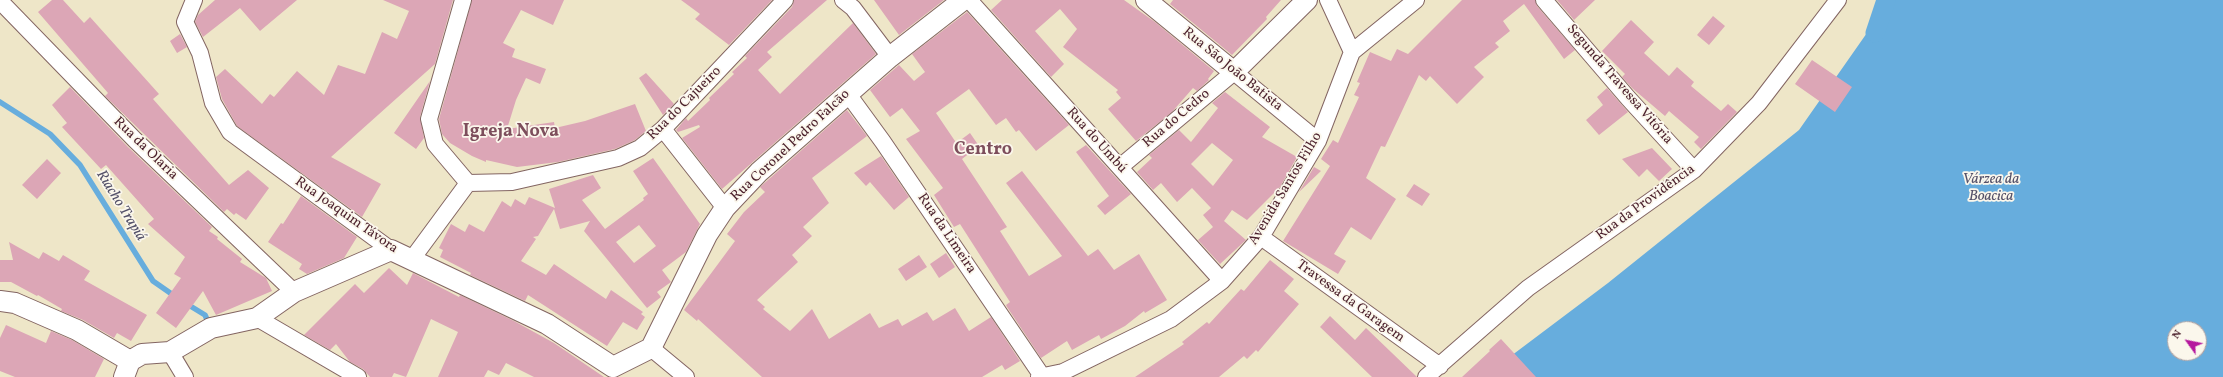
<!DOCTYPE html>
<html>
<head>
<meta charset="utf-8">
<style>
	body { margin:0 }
	#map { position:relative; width:2223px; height:377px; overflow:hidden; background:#eee6c8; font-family:Vollkorn,serif }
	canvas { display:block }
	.north { position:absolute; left:2167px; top:321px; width:40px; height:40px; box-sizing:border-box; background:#fbf7ec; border:1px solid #b4a19f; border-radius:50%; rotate:303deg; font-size:11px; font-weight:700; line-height:16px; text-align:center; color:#4a1f2b }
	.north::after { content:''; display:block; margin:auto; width:14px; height:18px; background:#b5179e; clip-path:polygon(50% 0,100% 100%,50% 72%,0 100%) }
</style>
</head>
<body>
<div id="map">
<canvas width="2223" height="377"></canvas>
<div class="north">N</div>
</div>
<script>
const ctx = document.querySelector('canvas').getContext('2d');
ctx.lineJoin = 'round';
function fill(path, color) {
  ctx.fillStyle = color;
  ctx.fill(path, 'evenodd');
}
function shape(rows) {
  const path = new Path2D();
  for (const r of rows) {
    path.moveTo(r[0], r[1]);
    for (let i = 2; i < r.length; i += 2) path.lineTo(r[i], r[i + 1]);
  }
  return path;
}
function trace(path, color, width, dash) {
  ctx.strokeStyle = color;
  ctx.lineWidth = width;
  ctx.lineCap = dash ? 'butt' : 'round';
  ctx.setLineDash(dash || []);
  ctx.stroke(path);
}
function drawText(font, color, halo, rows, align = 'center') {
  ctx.font = font + ' Vollkorn,serif';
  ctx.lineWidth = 3.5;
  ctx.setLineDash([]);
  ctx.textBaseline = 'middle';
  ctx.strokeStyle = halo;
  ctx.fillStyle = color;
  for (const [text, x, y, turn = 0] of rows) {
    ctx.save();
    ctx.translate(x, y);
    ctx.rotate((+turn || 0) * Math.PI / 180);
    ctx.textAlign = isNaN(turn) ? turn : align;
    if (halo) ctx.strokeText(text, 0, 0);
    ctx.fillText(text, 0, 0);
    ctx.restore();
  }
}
const water = shape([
	[1890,0,2223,0,2223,377,1483,377,1608,283,1799,130],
	[2175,329,2199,329,2199,353,2175,353]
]);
const stream = shape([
	[0,102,50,134,80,165,153,281,176,297],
	[187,304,205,315,210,326]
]);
const canal = shape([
	[1875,33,1886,0]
]);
const building = shape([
	[52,0,63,0,84,23,90,17,159,94,153,99,229,185,248,170,269,188,246,220,236,213,234,215,227,209,224,212,105,96,108,93,38,12],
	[215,0,297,0,260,31,240,8,203,37,195,22,198,15],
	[383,0,453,0,435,64,331,157,381,184,362,217,237,126,222,99,216,77,225,69,262,104,270,94,274,97,297,71,324,95,338,65,365,74,382,32,397,39,409,11],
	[472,0,564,0,553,25,521,10,503,43,515,49,512,57,546,69,540,84,526,78,516,100,507,129,554,122,555,128,585,121,635,104,646,131,635,140,615,149,558,162,517,167,486,160,486,162,472,156,450,143,442,134,439,119],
	[681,0,772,0,729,45,695,19,700,14],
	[794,0,827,0,767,52,772,57,758,70,780,94,853,23,876,54,722,189,682,138,700,127,699,125,678,132,676,130,686,118,688,121,710,100,709,98,734,74,732,72,747,58,745,56,792,7],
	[874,0,944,0,899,35],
	[1002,0,1124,0,1155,22,1214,71,1208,79,1209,80,1197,91,1193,88,1172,112,1136,141,1108,109,1121,98,1116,92,1118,90,1063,47,1077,29,1060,9,1035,31,1064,64,1051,77,991,10],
	[1173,0,1281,0,1266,17,1267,19,1232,55,1170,4],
	[1462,0,1535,0,1537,6,1575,50,1564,59,1524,4,1503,21,1510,31,1495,43,1499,47,1474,67,1484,77,1457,104,1430,76,1426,81,1419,75,1385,147,1381,146,1366,178,1396,199,1371,240,1351,227,1334,254,1346,261,1338,274,1283,241,1330,166,1321,159,1333,140,1338,143,1359,97,1354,95,1360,83,1357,82,1370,52,1391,61,1397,49,1408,54],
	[1557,0,1595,0,1574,20],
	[967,12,1069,125,1036,151,1019,130,1016,132,1006,118,996,125,969,89,936,113,955,141,958,142,970,133,979,146,962,159,1007,227,1000,231,1029,276,1062,256,1006,183,1022,171,1088,256,1098,249,1114,270,1139,254,1167,300,1145,313,1144,311,1125,326,1101,339,1099,335,1072,350,1067,341,1041,358,1007,307,1006,305,1010,302,960,224,954,227,934,195,943,188,906,139,920,131,902,108,890,117,870,90,899,65,914,81,925,72,912,54],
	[1713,16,1725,26,1709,45,1697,35],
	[1631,20,1654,42,1644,53,1669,76,1677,67,1694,82,1691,86,1721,111,1728,104,1737,112,1701,149,1694,142,1699,137,1669,111,1665,116,1632,88,1622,77,1625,74,1602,51],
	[180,34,187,47,177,53,170,41],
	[1812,60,1852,87,1835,112,1795,84],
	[646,73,674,104,663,115,639,78],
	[430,81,420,117,424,138,416,149,394,133],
	[70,87,128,147,212,227,209,231,218,237,217,239,242,259,240,262,266,278,272,291,216,315,203,291,176,328,156,313,181,278,174,274,185,257,148,224,154,219,106,165,101,169,62,127,67,123,52,105],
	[1607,88,1628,112,1599,135,1586,120,1603,105,1597,97],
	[1225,92,1270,127,1262,137,1297,157,1280,187,1247,220,1232,210,1224,221,1246,240,1220,264,1198,240,1213,227,1203,215,1211,208,1192,188,1177,202,1161,183,1153,190,1137,172,1152,158,1149,155,1179,130,1191,142,1218,108,1212,103],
	[1212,143,1233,160,1213,186,1191,164],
	[847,110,867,136,812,178,829,203,803,227,812,236,792,255,798,262,757,300,765,307,763,309,790,331,812,309,829,339,870,313,879,328,898,319,902,326,927,312,933,321,955,308,969,331,991,317,1020,361,1005,370,1002,365,982,377,762,377,698,319,697,321,684,310,735,241,727,234,744,212,765,192,760,187],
	[1086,145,1131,194,1105,215,1097,206,1109,196,1076,152],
	[1652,148,1672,169,1659,181,1647,169,1639,177,1622,159],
	[881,156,909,197,894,210,870,182,866,186,854,173],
	[653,158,700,224,686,252,662,270,671,282,657,292,661,297,647,308,584,231,590,221,560,229,554,209,538,236,533,237,536,239,521,261,546,275,554,264,606,299,611,290,643,312,641,314,645,317,637,330,623,322,607,346,528,295,525,301,470,275,471,273,440,257,443,250,439,248,451,224,465,232,469,224,484,232,502,201,511,207,515,199,525,205,529,197,555,208,549,189,593,175,601,188,582,200,605,229,644,200,643,198,648,194,633,171],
	[639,225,656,246,634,263,616,242],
	[47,159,61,173,37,199,22,185],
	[1314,167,1321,171,1299,192],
	[1414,184,1430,194,1422,206,1406,196],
	[301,196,357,237,344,258,307,274,299,269,302,264,268,242,281,223,283,224],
	[9,242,39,259,43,252,59,261,63,255,90,271,84,280,147,315,131,341,117,333,114,338,83,320,61,311,62,309,38,295,37,296,11,282,0,282,0,260,13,260],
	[946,253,955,267,939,278,930,264],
	[919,255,927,267,906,281,898,269],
	[1270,260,1294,279,1284,291,1299,304,1258,352,1256,350,1247,359,1244,356,1219,377,1135,377,1184,344,1182,342,1207,322,1209,324,1241,289,1244,291],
	[389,268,407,285,413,273,459,297,460,295,514,321,554,343,604,377,534,377,506,363,499,375,488,370,484,377,438,377,458,332,431,319,406,377,394,373,392,377,370,377,363,369,350,362,336,344,330,350,304,335,355,284,364,293],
	[1330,316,1355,340,1366,328,1417,377,1372,377,1320,327],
	[6,325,46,343,51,331,72,340,104,359,95,377,15,377,0,371,0,338],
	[1501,339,1536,377,1462,377,1490,351,1489,350]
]);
const minor = shape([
	[194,0,185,22,200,53,213,103,230,132,391,250],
	[463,0,429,119,435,144,468,183],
	[843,0,853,8,890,57],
	[969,0,1222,281],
	[1328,0,1352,52],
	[1544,0,1628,98,1694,170],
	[0,1,135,140,294,292],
	[848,94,883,142,1042,376],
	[663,129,725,208],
	[1120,167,1234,72,1318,141],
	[468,183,512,182,618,158,640,148,663,129,785,0],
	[1261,237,1440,366],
	[412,259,468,183],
	[257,318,358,377],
	[651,348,686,377],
	[170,352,185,377],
	[1039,377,1063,372,1171,319,1222,281,1261,237,1318,141,1352,52,1416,0],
	[1426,377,1528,288,1694,170,1759,103,1838,0]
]);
const tertiary = shape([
	[1146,0,1234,72,1307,0],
	[0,301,15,303,77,330,130,361],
	[130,361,142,354,170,352,211,328,257,318,294,292,391,250,547,324,613,367,651,348,707,235,725,208,759,172,890,57,963,0],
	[124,377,130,361]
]);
const streetNames = [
	["Rua São João Batista",1232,70,39],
	["Segunda Travessa Vitória",1619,85,49],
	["Rua do Cajueiro",685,104,-45],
	["Rua do Cedro",1177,119,-40],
	["Rua do Umbú",1096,141,48],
	["Rua Coronel Pedro Falcão",791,146,-43],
	["Rua da Olaria",145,149,44],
	["Avenida Santos Filho",1286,189,-59],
	["Rua da Providência",1646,203,-36],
	["Rua Joaquim Távora",346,216,35],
	["Rua da Limeira",946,234,56],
	["Travessa da Garagem",1350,302,36]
];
const waterNames = [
	["Várzea da",1991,180],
	["Boacica",1991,197],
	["Riacho Trapiá",120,206,58]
];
const districtNames = [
	["Igreja Nova",511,133],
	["Centro",983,151]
];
fill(water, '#67addd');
trace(stream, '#67addd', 5.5);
trace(canal, '#67addd', 19);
fill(building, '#dca6b6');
trace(minor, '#836562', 18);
trace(tertiary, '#836562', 22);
trace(minor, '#fff', 16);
trace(tertiary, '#fff', 20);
drawText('14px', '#4a1f2b', '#fbf7ec', streetNames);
drawText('italic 15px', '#545169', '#fbf7ec', waterNames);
drawText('bold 18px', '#7d4e5c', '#fbf7ec', districtNames);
</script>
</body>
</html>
